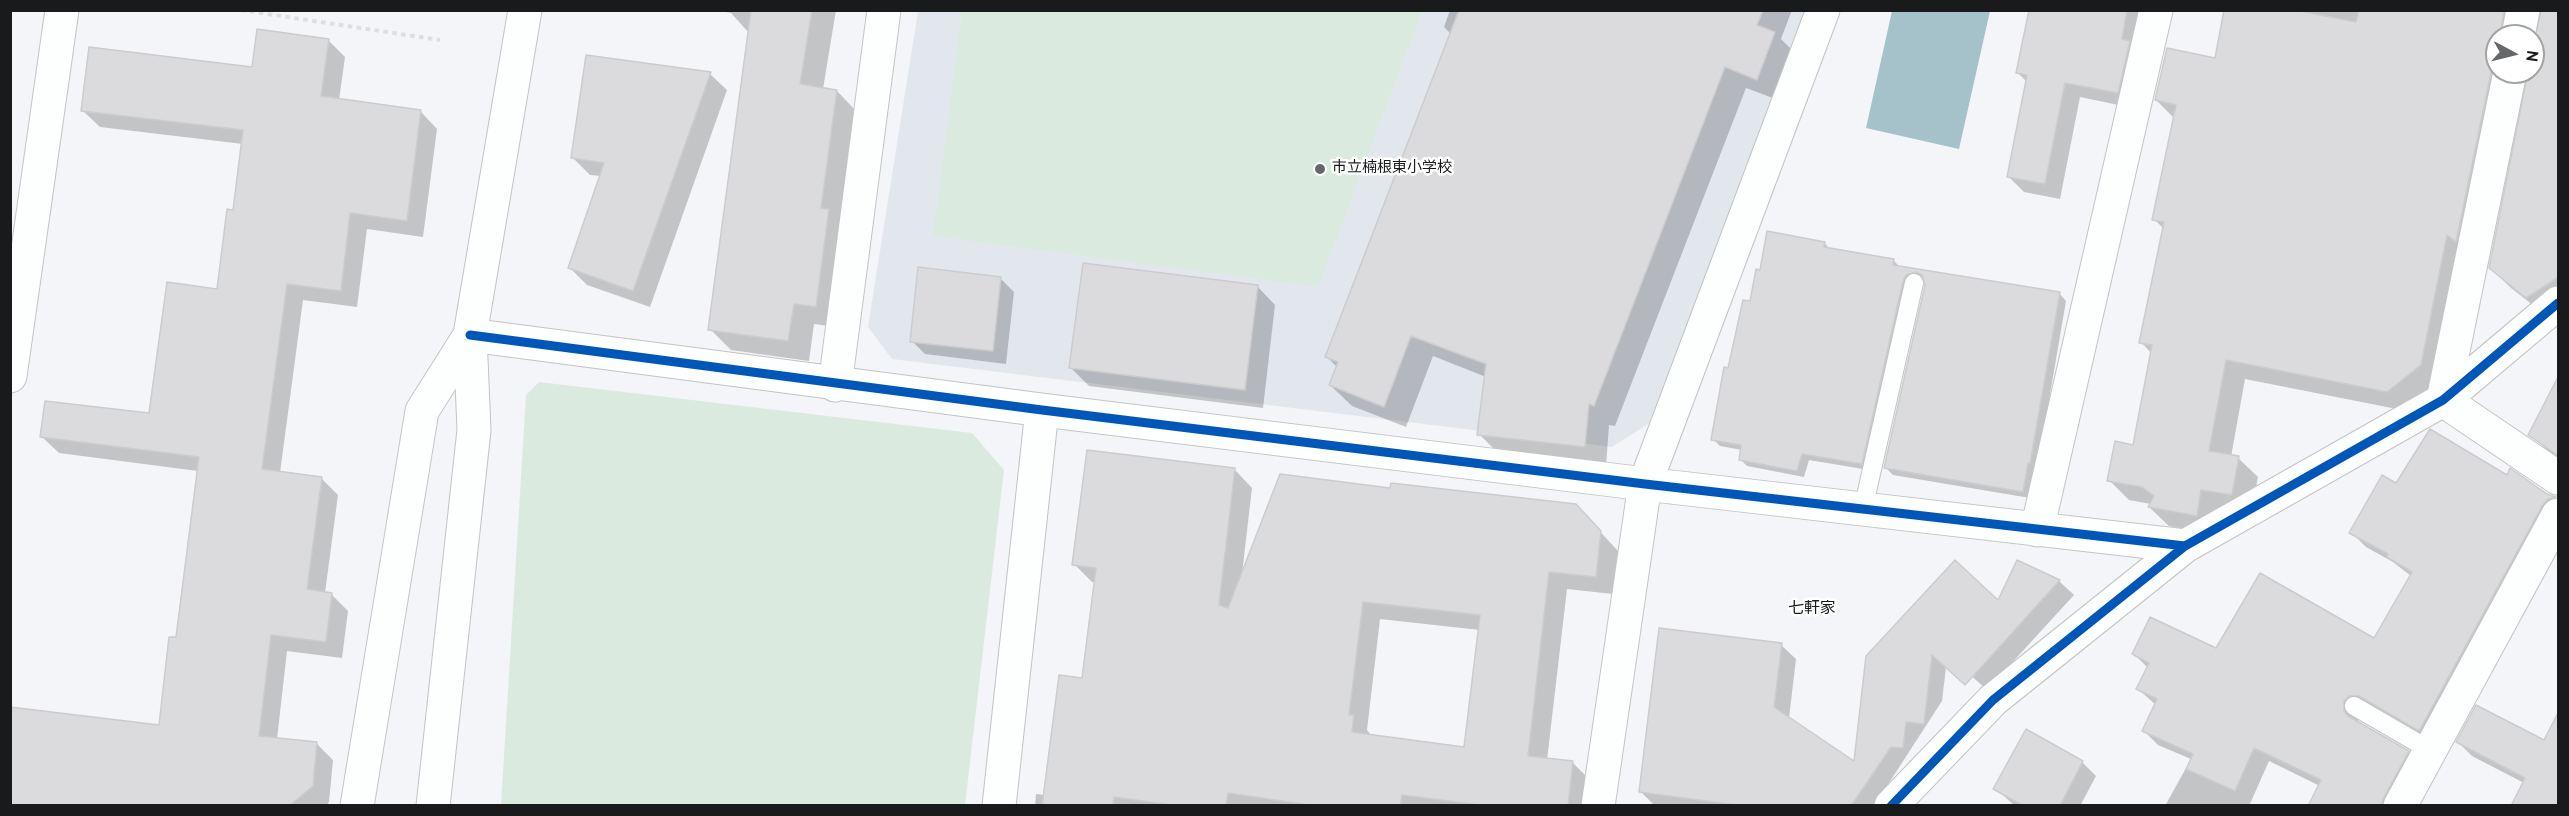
<!DOCTYPE html>
<html>
<head>
<meta charset="utf-8">
<style>
	body { margin:0 }
	#map { position:relative; width:2569px; height:816px; overflow:hidden; background:#f3f5f8; font-family:Overpass,sans-serif }
	canvas { display:block }
	.frame { position:absolute; inset:0; border:12px solid #181a1b; pointer-events:none }
	.north { position:absolute; left:2485px; top:24px; width:60px; height:60px; box-sizing:border-box; background:#fff; border:2px solid #a3a3a4; border-radius:50%; rotate:97deg; font-size:16px; font-weight:700; line-height:24px; text-align:center; color:#181a1b }
	.north::after { content:''; display:block; margin:auto; width:21px; height:27px; background:#656768; clip-path:polygon(50% 0,100% 100%,50% 72%,0 100%) }
</style>
</head>
<body>
<div id="map">
<canvas width="2569" height="816"></canvas>
<div class="frame"></div>
<div class="north">N</div>
</div>
<script>
const ctx = document.querySelector('canvas').getContext('2d');
ctx.lineJoin = 'round';
function fill(path, color) {
  ctx.fillStyle = color;
  ctx.fill(path, 'evenodd');
}
function shape(rows) {
  const path = new Path2D();
  for (const r of rows) {
    path.moveTo(r[0], r[1]);
    for (let i = 2; i < r.length; i += 2) path.lineTo(r[i], r[i + 1]);
  }
  return path;
}
function trace(path, color, width, dash) {
  ctx.strokeStyle = color;
  ctx.lineWidth = width;
  ctx.lineCap = dash ? 'butt' : 'round';
  ctx.setLineDash(dash || []);
  ctx.stroke(path);
}
function drawText(font, color, halo, rows, align = 'center') {
  ctx.font = font + ' Overpass,"Noto Sans JP",sans-serif';
  ctx.lineWidth = 5;
  ctx.setLineDash([]);
  ctx.textBaseline = 'middle';
  ctx.strokeStyle = halo;
  ctx.fillStyle = color;
  for (const [text, x, y, turn = 0] of rows) {
    ctx.save();
    ctx.translate(x, y);
    ctx.rotate((+turn || 0) * Math.PI / 180);
    ctx.textAlign = isNaN(turn) ? turn : align;
    if (halo) ctx.strokeText(text, 0, 0);
    ctx.fillText(text, 0, 0);
    ctx.restore();
  }
}
const built = shape([
	[918,11,1807,11,1651,422,1612,447,892,359,868,327]
]);
const green = shape([
	[962,10,1422,10,1422,11,1318,287,933,236],
	[539,382,972,433,1004,470,965,805,501,805,526,395]
]);
const water = shape([
	[1892,11,1990,11,1959,149,1866,128]
]);
const shadow = shape([
	[716,10,836,10,823,89,837,91,857,112,836,327,814,324,809,361,731,350,710,329,750,34,731,13],
	[1450,10,1792,10,1781,39,1796,54,1778,100,1746,88,1615,426,1609,425,1606,467,1500,455,1479,434,1486,377,1433,356,1406,427,1352,406,1330,385,1337,367,1327,357,1451,34,1444,27],
	[2030,10,2145,10,2133,108,2080,97,2060,199,2024,192,2009,177,2027,82,2018,73],
	[2226,10,2558,10,2558,309,2547,316,2511,288,2491,268,2530,73,2524,74,2441,385,2407,411,2245,379,2231,457,2238,458,2258,477,2251,514,2216,535,2169,526,2149,507,2151,504,2129,500,2109,480,2134,446,2152,354,2141,342,2164,229,2154,219,2174,118,2156,100,2216,60],
	[2543,11,2533,49,2533,72,2497,72,2497,36,2522,36,2536,12],
	[328,40,345,57,339,100,421,112,437,129,423,237,367,229,357,307,303,300,280,473,321,478,338,495,325,593,331,594,348,611,342,658,287,651,277,739,316,743,333,760,329,802,326,806,10,806,161,727,177,639,198,471,59,453,42,437,150,415,218,291,234,212,243,144,100,127,83,111,253,68],
	[710,74,727,90,650,307,587,285,570,268,601,176,590,175,573,158],
	[1824,243,1830,249,1894,261,1900,267,2059,293,2066,301,2037,470,2030,498,1893,475,1885,467,1927,285,1924,278,1913,282,1869,470,1809,460,1804,477,1747,466,1740,459,1742,450,1720,446,1713,439,1729,370,1761,271],
	[1000,278,1014,292,1006,364,925,354,912,341],
	[1257,286,1275,305,1263,408,1089,386,1071,368],
	[2558,397,2558,459,2530,435],
	[1235,470,1252,488,1242,574,1593,524,1618,551,1613,594,1567,589,1547,760,1573,763,1590,780,1587,806,1035,806,1036,794,1045,795,1084,680,1096,582,1092,582,1074,564],
	[1380,619,1480,630,1465,749,1371,735,1367,730],
	[2508,477,2558,501,2434,744,2358,716,2358,723,2408,752,2422,766,2401,806,2310,806,2320,786,2269,761,2249,806,2165,806,2191,759,2158,745,2144,731,2156,705,2138,689,2148,668,2134,654,2375,640,2411,576,2393,562,2366,547,2351,532,2397,485],
	[2018,562,2059,581,2074,595,1987,690,1966,671,1946,667,1942,701,1874,806,1655,806,1641,792,1781,645,1796,659,1789,718,1856,763,1867,656,1999,603],
	[2026,731,2082,762,2096,776,2080,806,2015,806,1995,788],
	[2458,742,2558,749,2524,783,2472,756]
]);
const building = shape([
	[751,10,812,10,800,84,837,90,821,208,829,209,816,307,794,304,788,341,708,330,751,10],
	[1459,10,1763,10,1757,25,1775,32,1757,80,1725,67,1594,406,1589,404,1585,447,1477,435,1486,364,1411,336,1384,407,1329,385,1338,362,1325,357,1459,10],
	[2029,10,2127,10,2122,39,2130,41,2118,93,2065,83,2045,184,2007,177,2027,75,2016,73,2029,10],
	[2224,10,2295,10,2356,22,2359,10,2504,10,2500,36,2497,36,2497,59,2492,68,2456,242,2447,235,2421,365,2387,392,2226,360,2209,451,2239,456,2232,495,2201,490,2197,516,2148,507,2154,496,2142,487,2107,481,2115,441,2133,445,2152,345,2139,343,2164,222,2152,220,2176,105,2155,100,2167,48,2215,58,2224,10],
	[2541,10,2559,10,2559,277,2526,298,2489,268,2528,72,2533,72,2533,47,2541,10],
	[257,29,329,39,321,96,421,110,407,221,350,213,341,291,287,284,262,469,322,477,307,589,332,593,326,642,271,635,259,736,317,742,313,786,289,806,10,806,10,707,159,725,169,637,176,637,199,457,40,437,45,401,149,413,167,282,217,289,227,209,233,210,243,130,81,111,89,47,252,67,257,29],
	[586,55,711,72,633,291,568,268,604,163,571,158,586,55],
	[1767,231,1825,242,1824,247,1894,259,1893,265,2060,292,2030,464,2028,463,2023,492,1884,468,1925,285,1922,275,1916,272,1906,275,1903,281,1862,464,1802,454,1797,471,1739,460,1741,445,1711,440,1724,367,1728,368,1743,300,1750,301,1756,269,1760,270,1767,231],
	[1083,263,1258,285,1245,390,1069,368,1083,263],
	[918,267,1001,277,993,351,910,342,918,267],
	[2559,375,2559,456,2528,435,2559,375],
	[2430,429,2507,475,2510,468,2547,494,2556,497,2548,499,2542,506,2419,731,2359,696,2349,696,2344,701,2344,711,2348,716,2409,751,2384,797,2381,806,2308,806,2321,780,2254,748,2235,791,2186,769,2193,754,2142,731,2157,699,2136,689,2149,663,2132,654,2150,617,2216,648,2260,573,2374,638,2412,572,2387,557,2388,554,2349,533,2382,475,2396,483,2430,429],
	[1087,450,1235,468,1219,605,1228,608,1280,474,1390,488,1391,483,1576,504,1601,531,1596,577,1549,572,1528,756,1573,761,1568,806,1487,806,1402,795,1400,806,1316,806,1228,793,1226,806,1178,806,1114,797,1113,806,1042,806,1059,675,1082,678,1096,568,1072,565,1087,450],
	[1363,602,1480,615,1464,747,1352,732,1354,715,1349,715,1363,602],
	[1955,560,1998,600,2017,560,2060,580,1965,685,1932,655,1924,724,1906,722,1903,748,1891,747,1851,806,1743,806,1639,792,1659,628,1782,643,1774,707,1854,761,1866,656,1955,560],
	[2476,705,2544,740,2559,711,2559,806,2511,806,2525,778,2456,742,2476,705],
	[2026,729,2083,761,2060,806,2024,806,1993,789,2026,729]
]);
const path = shape([
	[241,10,440,40]
]);
const lane = shape([
	[1863,509,1914,283],
	[2354,706,2430,750]
]);
const street = shape([
	[2518,36,2523,10],
	[2510,72,2443,400,2558,478],
	[470,335,1042,410,1645,484,2185,546],
	[10,376,62,10],
	[835,385,884,10],
	[2037,530,2156,10],
	[999,806,1042,410],
	[1598,806,1645,484,1823,10],
	[1891,806,1993,700,2185,546,2443,400,2558,303],
	[2400,806,2558,515]
]);
const secondary = shape([
	[357,806,422,411,470,335],
	[433,806,474,430,470,335,525,10]
]);
const cycleway = shape([
	[470,335,1042,410,1645,484,2185,546],
	[1891,806,1993,700,2185,546,2443,400,2558,303]
]);
const markers = [
	[1320,169,6,"#656768"]
];
const poiNames = [
	["市立楠根東小学校",1332,169]
];
const neighbourhoodNames = [
	["七軒家",1812,610]
];
fill(built, '#e2e7ee');
fill(green, '#dbeadf');
fill(water, '#a5c1ca');
fill(shadow, '#0003');
fill(building, '#dbdbdd');
trace(building, '#ccccce', 1.5);
trace(lane, '#c2c4c5', 20);
trace(street, '#c2c4c5', 35);
trace(secondary, '#c2c4c5', 35);
trace(path, '#dedede', 4, [4.5, 4.5]);
trace(lane, '#fdfefe', 18);
trace(street, '#fdfefe', 33);
trace(secondary, '#fdfefe', 33);
trace(cycleway, '#0057b8', 9);
for (const [x, y, r, color] of markers) {
  const dot = new Path2D();
  dot.arc(x, y, r, 0, 2 * Math.PI);
  ctx.fillStyle = color;
  ctx.fill(dot);
  trace(dot, '#fff', 2);
}
drawText('15px', '#181a1b', '#fff', poiNames, 'left');
drawText('16px', '#181a1b', '#fff', neighbourhoodNames);
</script>
</body>
</html>
